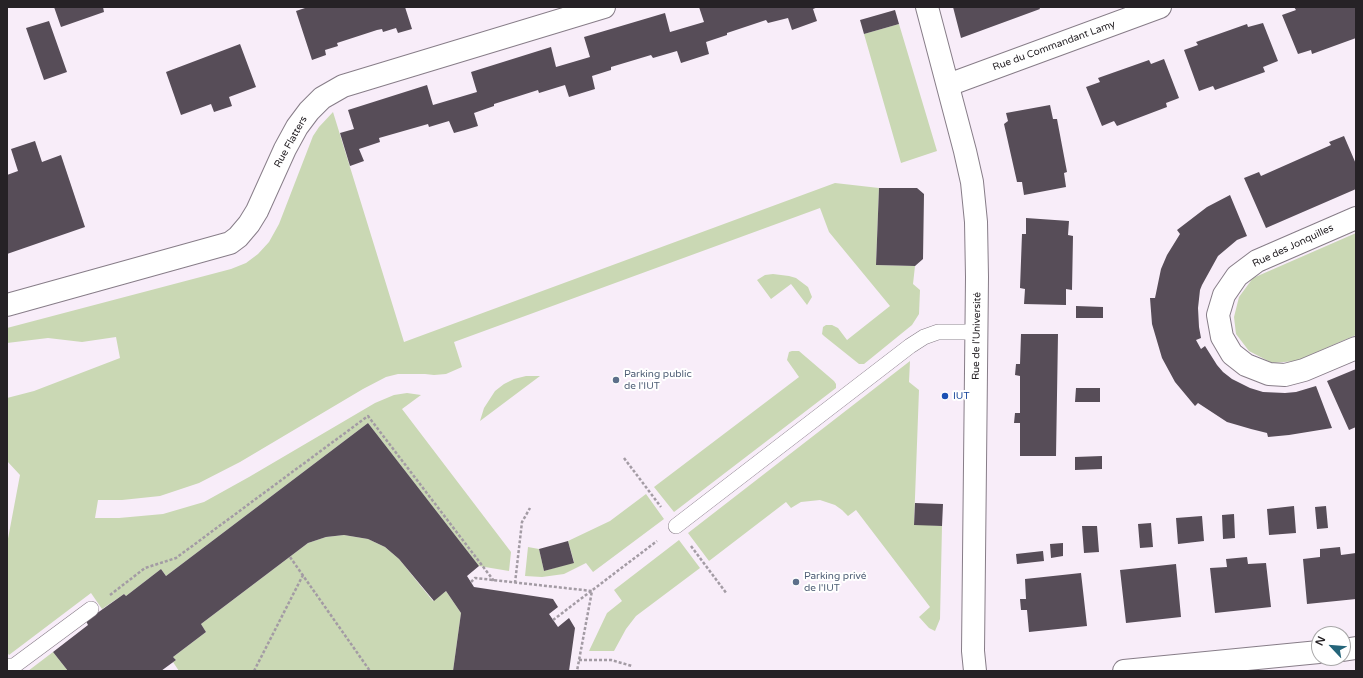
<!DOCTYPE html>
<html>
<head>
<meta charset="utf-8">
<style>
	body { margin:0 }
	#map { position:relative; width:1363px; height:678px; overflow:hidden; background:#f8edf9; font-family:"Varela Round",sans-serif }
	canvas { display:block }
	.frame { position:absolute; inset:0; border:8px solid #262226; pointer-events:none }
	.north { position:absolute; left:1311px; top:626px; width:40px; height:40px; box-sizing:border-box; background:#fff; border:1px solid #a8a7a8; border-radius:50%; rotate:296deg; font-size:11px; font-weight:700; line-height:16px; text-align:center; color:#262226 }
	.north::after { content:''; display:block; margin:auto; width:14px; height:18px; background:#25657a; clip-path:polygon(50% 0,100% 100%,50% 72%,0 100%) }
</style>
</head>
<body>
<div id="map">
<canvas width="1363" height="678"></canvas>
<div class="frame"></div>
<div class="north">N</div>
</div>
<script>
const ctx = document.querySelector('canvas').getContext('2d');
ctx.lineJoin = 'round';
function fill(path, color) {
  ctx.fillStyle = color;
  ctx.fill(path, 'evenodd');
}
function shape(rows) {
  const path = new Path2D();
  for (const r of rows) {
    path.moveTo(r[0], r[1]);
    for (let i = 2; i < r.length; i += 2) path.lineTo(r[i], r[i + 1]);
  }
  return path;
}
function trace(path, color, width, dash) {
  ctx.strokeStyle = color;
  ctx.lineWidth = width;
  ctx.lineCap = dash ? 'butt' : 'round';
  ctx.setLineDash(dash || []);
  ctx.stroke(path);
}
function drawText(font, color, halo, rows, align = 'center') {
  ctx.font = font + ' "Varela Round",sans-serif';
  ctx.lineWidth = 4;
  ctx.setLineDash([]);
  ctx.textBaseline = 'middle';
  ctx.strokeStyle = halo;
  ctx.fillStyle = color;
  for (const [text, x, y, turn = 0] of rows) {
    ctx.save();
    ctx.translate(x, y);
    ctx.rotate((+turn || 0) * Math.PI / 180);
    ctx.textAlign = isNaN(turn) ? turn : align;
    if (halo) ctx.strokeText(text, 0, 0);
    ctx.fillText(text, 0, 0);
    ctx.restore();
  }
}
const green = shape([
	[899,24,937,151,901,163,864,34],
	[333,112,404,342,835,183,879,188,876,265,915,266,913,284,920,290,919,314,912,325,864,364,859,364,824,336,822,334,823,327,826,325,832,325,838,328,847,340,890,306,829,232,820,208,454,342,462,367,446,374,434,375,425,374,398,374,386,377,363,389,240,462,199,483,160,496,122,500,98,500,95,518,119,518,163,514,204,502,249,477,375,403,394,395,407,393,421,395,402,409,511,552,509,571,479,566,368,423,166,576,161,569,126,596,124,594,102,609,91,593,9,655,7,652,7,544,20,475,7,461,7,398,34,391,120,358,116,337,82,342,48,338,7,343,7,328,231,269,246,263,258,254,269,242,279,224,313,136,319,127],
	[1356,233,1356,335,1296,361,1272,363,1249,351,1236,334,1234,317,1239,297,1253,278],
	[773,274,789,276,796,278,808,287,812,297,807,305,791,284,771,299,757,280,765,275],
	[792,351,799,351,834,381,836,384,836,388,674,512,654,487,799,377,787,360,789,352],
	[910,361,909,382,919,390,914,524,942,526,940,619,935,631,929,628,919,617,930,607,856,510,848,516,842,510,835,505,820,500,801,502,791,508,786,502,709,561,688,533],
	[526,376,540,376,480,421,484,408,495,391,504,384,514,379],
	[646,494,664,519,593,572,586,563,564,574,542,577,525,576,528,547,539,549,544,571,574,562,568,541,610,521],
	[344,535,368,539,385,547,399,559,433,601,446,591,461,613,453,671,179,671,173,662,176,660,173,657,206,632,201,624,308,543,326,537],
	[679,540,700,568,636,616,626,629,614,651,589,651,607,613,622,601,614,590],
	[53,652,68,671,28,671]
]);
const building = shape([
	[54,7,103,7,104,12,61,27],
	[308,7,405,7,412,29,398,33,396,28,383,32,382,29,377,30,337,43,338,46,325,50,326,55,312,60,296,11],
	[699,7,818,7,813,9,817,21,792,30,788,18,768,23,766,20,727,33,727,35,706,42,709,54,681,63,677,51,653,58,651,55,611,67,611,70,592,76,595,89,569,97,565,85,539,93,538,90,494,104,494,106,474,113,478,126,465,130,454,133,449,121,429,127,428,124,379,138,380,142,359,149,364,161,350,166,340,133,354,129,348,110,427,85,433,105,477,92,471,72,551,47,556,67,590,57,584,37,665,13,670,32,704,22],
	[953,7,1039,7,1040,9,961,38],
	[1294,7,1356,7,1356,38,1312,54,1311,50,1298,54,1282,15,1296,10],
	[895,10,899,24,864,34,860,20],
	[49,21,67,72,44,80,26,28],
	[1263,23,1278,61,1263,67,1265,72,1215,90,1213,86,1199,91,1184,50,1198,45,1196,42,1247,24,1248,27],
	[240,44,256,87,229,97,232,106,214,112,211,104,181,115,166,72],
	[1164,59,1179,98,1166,103,1167,107,1117,126,1114,121,1102,126,1086,87,1100,82,1098,78,1149,60,1151,64],
	[1050,105,1053,119,1057,119,1067,172,1064,173,1066,187,1024,195,1022,182,1017,182,1004,124,1008,121,1006,113],
	[1344,136,1356,164,1356,189,1266,228,1244,178,1259,172,1261,176,1331,145,1329,142],
	[35,141,42,162,61,155,85,227,7,254,7,175,18,171,11,149],
	[879,188,917,188,924,194,923,259,915,266,876,265],
	[1230,195,1247,236,1237,240,1218,256,1202,285,1200,290,1198,308,1199,327,1201,338,1196,340,1201,349,1205,346,1217,365,1223,372,1232,379,1250,388,1263,392,1285,393,1296,392,1316,386,1332,428,1289,435,1268,437,1267,433,1251,429,1227,422,1198,403,1195,406,1175,382,1162,358,1152,324,1150,298,1155,298,1161,269,1167,255,1180,234,1177,230,1207,207],
	[1026,218,1069,221,1068,235,1073,236,1072,290,1066,289,1066,305,1024,304,1025,289,1020,288,1022,234,1026,234],
	[1076,306,1103,307,1103,318,1076,318],
	[1021,334,1058,334,1056,456,1020,456,1020,423,1014,423,1015,413,1020,413,1020,376,1015,375,1016,364,1020,364],
	[1356,369,1356,427,1349,430,1327,381],
	[1076,388,1100,388,1100,402,1075,402],
	[368,423,479,566,467,576,474,587,553,599,558,607,549,614,558,627,569,618,575,628,569,671,453,671,461,613,446,591,434,601,399,559,385,547,368,539,344,535,326,537,308,543,201,624,206,632,173,657,176,660,161,671,68,671,53,652,88,625,86,621,124,594,126,596,161,569,166,576],
	[1102,456,1102,469,1075,470,1075,457],
	[915,503,943,504,942,526,914,525],
	[1294,506,1296,533,1269,535,1267,509],
	[1326,506,1328,528,1317,529,1315,507],
	[1234,514,1235,538,1223,539,1222,515],
	[1202,516,1204,541,1178,544,1176,518],
	[1151,523,1153,547,1140,548,1138,524],
	[1082,526,1097,526,1099,552,1084,553],
	[568,541,574,563,544,571,539,549],
	[1063,543,1063,556,1051,558,1050,544],
	[1340,547,1341,555,1356,553,1356,599,1307,604,1303,559,1320,557,1320,549],
	[1043,551,1044,561,1017,564,1016,554],
	[1247,557,1248,564,1266,563,1271,607,1215,613,1210,568,1227,567,1226,559],
	[1176,564,1181,617,1126,623,1120,570],
	[1081,573,1087,626,1029,632,1027,610,1021,610,1020,599,1026,599,1025,579]
]);
const path = shape([
	[624,458,661,507],
	[691,546,727,594],
	[290,557,370,671],
	[471,582,475,578,592,591,577,671],
	[515,583,522,522,530,508],
	[110,595,145,568,176,558,368,416,494,581],
	[553,620,657,541],
	[579,660,611,660,632,666],
	[254,671,303,575]
]);
const service = shape([
	[676,526,910,346,924,337,938,332,977,332],
	[7,666,14,666,91,609]
]);
const minor = shape([
	[927,7,965,151,972,182,976,222,977,277,973,651,975,671],
	[948,85,1160,7],
	[1356,218,1257,261,1237,276,1224,295,1218,315,1222,337,1232,354,1246,365,1269,374,1285,375,1304,370,1356,348],
	[7,305,230,243,238,237,249,224,257,211,285,149,297,127,309,111,322,98,343,86,604,7],
	[1343,650,1356,648],
	[1124,671,1319,652]
]);
const markers = [
	[616,380,4,"#5c6f8a"],
	[945,396,4,"#1a4fb4"],
	[796,582,4,"#5c6f8a"]
];
const streetNames = [
	["Rue du Commandant Lamy",1054,46,-20],
	["Rue Flatters",291,142,-61],
	["Rue des Jonquilles",1293,246,-25],
	["Rue de l'Université",977,336,-89]
];
const serviceNames = [
	["Parking public",624,374],
	["de l'IUT",624,386],
	["Parking privé",804,576],
	["de l'IUT",804,588]
];
const transitNames = [
	["IUT",953,396]
];
fill(green, '#cad8b4');
fill(building, '#574d58');
trace(service, '#877d88', 16);
trace(minor, '#877d88', 24);
trace(path, '#a39ba4', 2.5, [3, 2]);
trace(service, '#fff', 15);
trace(minor, '#fff', 22);
for (const [x, y, r, color] of markers) {
  const dot = new Path2D();
  dot.arc(x, y, r, 0, 2 * Math.PI);
  ctx.fillStyle = color;
  ctx.fill(dot);
  trace(dot, '#fff', 1.5);
}
drawText('10px', '#262226', '#fff', streetNames);
drawText('10px', '#4e5e75', '#fff', serviceNames, 'left');
drawText('10px', '#164399', '#fff', transitNames, 'left');
</script>
</body>
</html>
